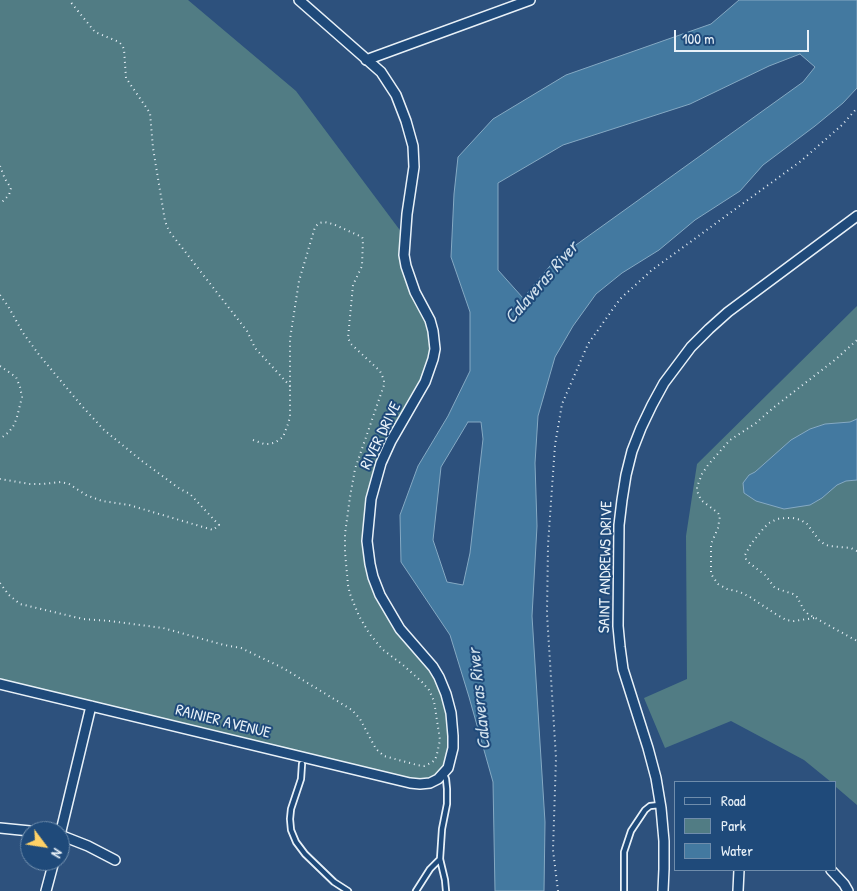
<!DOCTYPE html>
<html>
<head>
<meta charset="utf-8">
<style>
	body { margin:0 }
	#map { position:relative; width:857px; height:891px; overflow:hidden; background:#2d517d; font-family:"Patrick Hand",sans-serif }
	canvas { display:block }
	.legend { position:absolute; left:674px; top:781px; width:162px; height:90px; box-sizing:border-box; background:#1f4a7a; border:1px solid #6f8dac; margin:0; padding:6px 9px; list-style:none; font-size:15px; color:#e8f1f8 }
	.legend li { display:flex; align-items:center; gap:10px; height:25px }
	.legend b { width:25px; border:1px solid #6f8dac }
	.north { position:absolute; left:20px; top:821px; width:50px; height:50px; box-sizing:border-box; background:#1f4a7a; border:1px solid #6f8dac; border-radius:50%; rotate:121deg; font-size:14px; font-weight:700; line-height:20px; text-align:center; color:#e8f1f8 }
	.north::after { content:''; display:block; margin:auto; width:18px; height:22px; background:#ffd166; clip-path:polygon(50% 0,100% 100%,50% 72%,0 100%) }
	.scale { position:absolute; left:674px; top:30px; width:135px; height:22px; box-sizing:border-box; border:2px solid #e8f1f8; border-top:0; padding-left:6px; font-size:15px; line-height:18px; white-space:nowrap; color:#e8f1f8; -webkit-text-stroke:4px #1f4a7a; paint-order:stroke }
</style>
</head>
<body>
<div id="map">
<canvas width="857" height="891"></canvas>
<ul class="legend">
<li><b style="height:6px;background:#1f4a7a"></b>Road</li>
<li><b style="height:14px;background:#517c84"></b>Park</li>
<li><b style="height:14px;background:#4379a0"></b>Water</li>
</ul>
<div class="north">N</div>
<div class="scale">100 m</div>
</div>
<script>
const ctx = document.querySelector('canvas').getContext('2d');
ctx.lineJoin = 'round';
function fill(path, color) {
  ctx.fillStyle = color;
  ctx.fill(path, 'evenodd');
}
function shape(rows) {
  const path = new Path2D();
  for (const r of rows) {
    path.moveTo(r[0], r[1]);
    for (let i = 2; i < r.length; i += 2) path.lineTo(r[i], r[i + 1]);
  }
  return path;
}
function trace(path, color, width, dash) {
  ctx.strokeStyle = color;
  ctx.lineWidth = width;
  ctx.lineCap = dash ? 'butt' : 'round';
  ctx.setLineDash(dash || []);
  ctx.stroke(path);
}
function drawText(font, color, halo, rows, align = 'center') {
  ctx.font = font + ' "Patrick Hand",sans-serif';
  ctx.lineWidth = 4;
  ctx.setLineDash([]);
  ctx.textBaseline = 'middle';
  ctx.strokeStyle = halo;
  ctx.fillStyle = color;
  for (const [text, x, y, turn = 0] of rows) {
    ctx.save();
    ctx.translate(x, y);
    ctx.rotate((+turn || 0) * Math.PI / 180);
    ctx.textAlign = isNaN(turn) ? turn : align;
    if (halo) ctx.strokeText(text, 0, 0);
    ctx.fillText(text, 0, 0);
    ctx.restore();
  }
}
const green = shape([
	[0,0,188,0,296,91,405,237,406,266,430,320,435,349,425,382,381,463,367,541,380,595,446,694,453,736,448,768,430,783,410,783,0,683],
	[857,306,857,805,836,787,836,782,831,782,804,760,731,721,665,748,644,698,687,679,686,536,697,464]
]);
const water = shape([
	[739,0,857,0,857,88,843,103,815,126,763,165,740,191,695,220,659,250,622,273,596,294,573,326,555,357,538,416,535,463,537,526,532,616,545,822,544,891,495,891,493,782,469,697,450,635,401,562,400,515,418,466,448,416,470,371,470,312,451,257,454,194,458,157,493,119,566,75,711,24,739,0],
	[800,54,815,67,803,82,555,260,523,298,498,270,498,183,563,145,690,104,769,66,800,54],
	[468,422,481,422,483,439,470,553,463,585,447,582,433,540,441,467,468,422],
	[857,419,857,480,846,481,837,485,822,498,810,505,784,509,756,501,744,493,743,483,749,475,755,472,791,440,810,429,825,424,850,422,857,419]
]);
const path = shape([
	[0,166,5,179,11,188,9,195,0,204],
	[0,295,8,306,23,333,40,356,81,405,104,430,142,461,180,489,190,494,219,525,213,530,129,505,102,501,86,495,69,484,61,482,42,484,30,484,0,479],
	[0,366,16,377,20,387,22,397,17,417,14,425,9,432,0,439],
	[253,440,264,444,270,444,276,442,283,437,288,424,290,417,290,386],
	[857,551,851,548,829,546,824,544,819,540,807,524,801,520,793,518,785,518,777,519,769,523,763,529,751,544,745,555,746,559,748,562,765,575,775,588,793,594,797,597,804,610,808,614,857,641],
	[0,583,9,595,20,604,83,619,110,621,163,628,224,645,241,648,283,668,352,710,360,719,376,749,384,756,417,765,424,766,431,763,435,760,437,754,440,740,434,701,429,690,422,682,403,665,382,649,369,633,359,616,350,594,348,585,345,552,345,534,350,497,355,469,384,385,384,380,380,371,351,344,348,338,353,285,362,266,363,239,362,237,333,224,324,222,319,223,315,227,299,281,292,326,290,339,290,386,255,348,247,331,169,231,165,221,153,148,150,113,126,78,124,49,122,45,119,42,95,32,69,0],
	[814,618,794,621,786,620,774,613,750,597,740,592,727,589,718,584,711,574,711,544,718,528,720,516,718,513,701,500,697,491,697,487,702,474,708,465,730,440,756,423,773,408,836,359,857,340],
	[558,891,553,850,556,758,547,614,548,545,555,445,562,404,588,344,620,299,652,270,801,161,842,125,857,108]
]);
const service = shape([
	[302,764,301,779,291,809,290,819,291,830,296,842,305,854,334,882,348,891],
	[444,774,446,779,447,789,447,804,442,829,440,859,445,880,446,891],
	[416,891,430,869,440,859],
	[624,891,624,852,631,831,645,810,650,806,660,805]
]);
const minor = shape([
	[366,60,530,0],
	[0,684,410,783,420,784,430,783,438,779,448,768,453,748,453,736,451,713,446,694,439,677,433,667,400,629,380,595,373,577,370,564,367,541,371,499,381,463,391,441,425,382,433,359,435,349,433,331,430,320,415,292,406,266,404,255,407,214,414,167,413,146,406,121,396,95,381,72,299,0],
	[0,828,30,831],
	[60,835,91,706],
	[60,835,88,846,115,860],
	[831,870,844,884,848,891],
	[46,891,54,861],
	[663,891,664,869,664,841,661,808,656,778,648,748,623,669,620,647,618,626,619,525,622,500,626,475,632,451,641,428,652,405,664,383,691,347,709,329,728,312,857,216],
	[738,891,739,870]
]);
const streetNames = [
	["RIVER DRIVE",381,436,-64],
	["SAINT ANDREWS DRIVE",606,567,-89],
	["RAINIER AVENUE",223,722,14]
];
const waterNames = [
	["Calaveras River",542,283,-49],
	["Calaveras River",480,699,-96]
];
fill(green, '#517c84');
fill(water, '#4379a0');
trace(water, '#85a9c3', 1);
trace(service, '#e8f1f8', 8);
trace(minor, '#e8f1f8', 12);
trace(path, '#e8f1f8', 2, [1, 4]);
trace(service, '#1f4a7a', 4.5);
trace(minor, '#1f4a7a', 9);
drawText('16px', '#e8f1f8', '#1f4a7a', streetNames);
drawText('italic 18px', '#cfdfeb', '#1f4a7a', waterNames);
</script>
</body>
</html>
